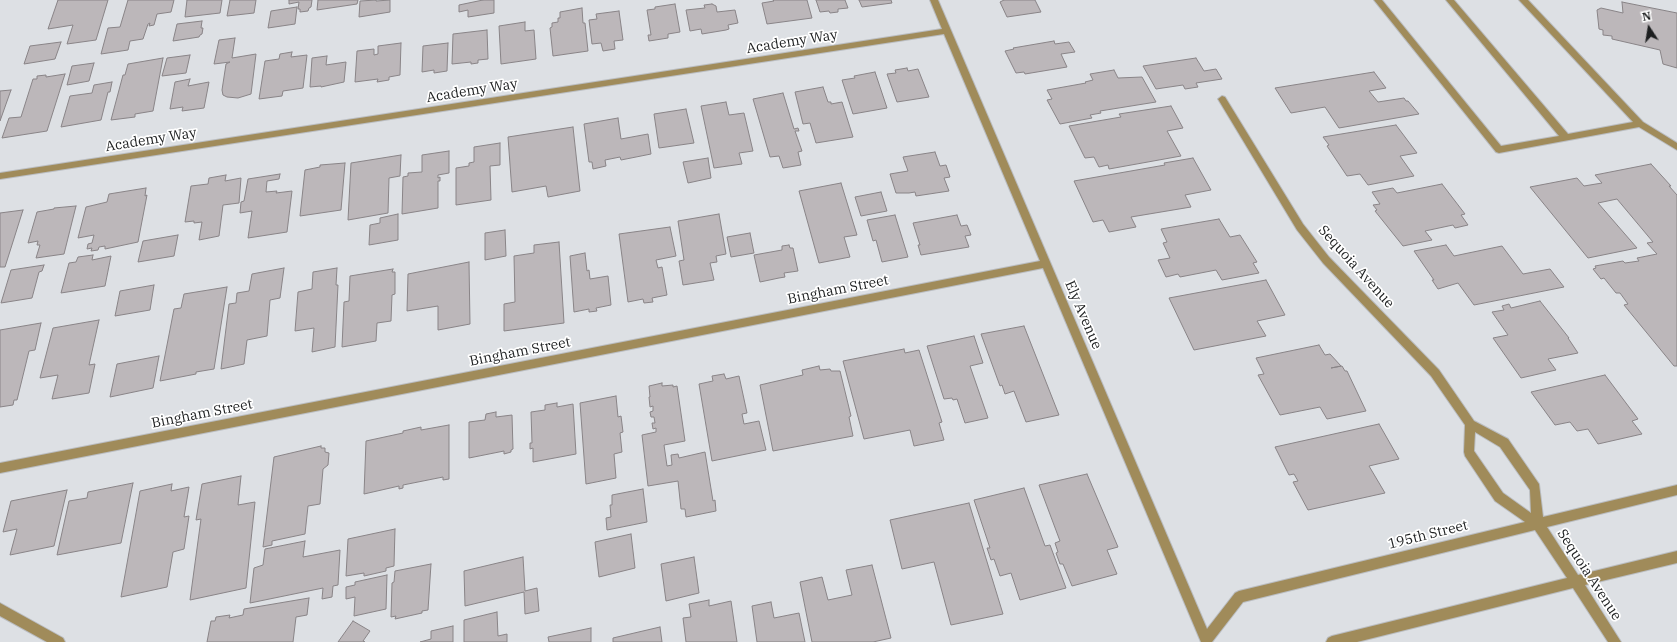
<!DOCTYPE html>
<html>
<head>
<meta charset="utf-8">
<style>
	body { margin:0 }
	#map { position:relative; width:1677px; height:642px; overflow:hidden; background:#dde0e4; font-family:"IBM Plex Serif",serif }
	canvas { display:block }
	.north { position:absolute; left:1629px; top:8px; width:40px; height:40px; -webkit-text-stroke:3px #fff; paint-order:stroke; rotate:348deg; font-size:11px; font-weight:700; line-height:16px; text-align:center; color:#1d1f20 }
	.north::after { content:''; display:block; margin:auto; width:14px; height:18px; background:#1d1f20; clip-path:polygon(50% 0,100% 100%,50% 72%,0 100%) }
</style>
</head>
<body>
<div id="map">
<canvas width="1677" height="642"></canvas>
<div class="north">N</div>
</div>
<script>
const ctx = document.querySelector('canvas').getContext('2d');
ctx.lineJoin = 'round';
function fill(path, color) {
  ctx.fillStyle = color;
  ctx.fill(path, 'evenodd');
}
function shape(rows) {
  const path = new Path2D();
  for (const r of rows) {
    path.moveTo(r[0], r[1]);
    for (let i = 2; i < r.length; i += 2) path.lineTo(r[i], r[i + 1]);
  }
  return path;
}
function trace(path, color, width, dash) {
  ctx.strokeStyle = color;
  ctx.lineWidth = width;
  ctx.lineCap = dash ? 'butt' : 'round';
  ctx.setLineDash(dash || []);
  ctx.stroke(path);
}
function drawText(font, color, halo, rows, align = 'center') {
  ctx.font = font + ' "IBM Plex Serif",serif';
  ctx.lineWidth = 3.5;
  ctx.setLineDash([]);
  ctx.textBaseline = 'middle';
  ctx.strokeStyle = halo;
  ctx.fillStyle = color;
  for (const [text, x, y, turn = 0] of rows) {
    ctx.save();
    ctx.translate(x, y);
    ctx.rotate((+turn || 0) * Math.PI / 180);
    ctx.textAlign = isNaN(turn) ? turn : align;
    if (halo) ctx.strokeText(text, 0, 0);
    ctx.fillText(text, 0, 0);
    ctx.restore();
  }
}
const building = shape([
	[58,0,108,0,96,40,67,44,73,25,48,29,58,0],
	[128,0,174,0,171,12,157,14,154,25,149,26,150,23,148,24,143,39,130,41,128,50,101,54,108,28,120,27,128,0],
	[187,0,222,0,220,13,185,17,187,0],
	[230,0,256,0,254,13,227,16,230,0],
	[289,0,312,0,311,7,309,8,308,11,300,12,300,9,298,9,299,2,289,4,289,0],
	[318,0,358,0,357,4,317,10,318,0],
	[376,0,376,1,390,0,390,12,359,17,360,1,376,0],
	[483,0,494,0,494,13,468,17,468,10,459,12,459,5,483,0],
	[773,0,807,0,812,18,767,24,762,3,774,1,773,0],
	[816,0,845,0,848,8,838,9,838,12,830,13,829,11,820,12,816,0],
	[859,0,891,0,892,3,862,7,859,0],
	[1004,0,1035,0,1041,12,1007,17,1000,2,1004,0],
	[1622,2,1677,13,1677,68,1663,64,1660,50,1612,39,1612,36,1603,35,1603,30,1599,29,1597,10,1601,8,1623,13,1622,2],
	[675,4,680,32,668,34,668,38,649,41,648,35,651,35,647,10,655,9,655,7,675,4],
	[712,4,716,6,717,12,735,10,738,23,728,25,729,29,726,30,702,34,701,29,690,31,686,10,705,8,704,5,712,4],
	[297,7,295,24,268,28,271,11,297,7],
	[582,8,583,23,585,23,588,51,553,56,550,28,552,27,552,23,558,22,558,18,560,18,560,12,582,8],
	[619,11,623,40,614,41,615,49,603,51,601,43,592,44,589,20,597,19,596,14,619,11],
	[202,21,201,28,203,28,202,34,200,35,199,37,173,41,177,24,202,21],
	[525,22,525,31,534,30,536,59,501,64,499,26,525,22],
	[487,30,488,59,478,60,478,63,471,64,471,62,452,64,453,34,487,30],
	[235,38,232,58,256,54,251,94,238,98,227,97,223,95,222,90,226,64,230,62,214,64,219,40,235,38],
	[1054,41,1055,44,1069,42,1075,52,1061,54,1067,67,1025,74,1024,72,1016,73,1005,51,1014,49,1013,48,1054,41],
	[61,42,55,59,24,64,30,46,61,42],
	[401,43,400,75,389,77,389,80,377,82,378,79,355,82,357,51,374,49,374,55,378,54,378,46,401,43],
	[448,43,447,71,434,73,434,70,422,72,423,46,448,43],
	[292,52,291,57,307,55,303,88,283,91,282,96,259,99,265,61,279,59,280,54,292,52],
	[190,55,186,73,162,76,167,58,190,55],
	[327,56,326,65,346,62,344,82,321,87,321,86,310,87,312,58,327,56],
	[163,58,153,111,135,114,135,117,111,120,123,75,125,75,128,64,163,58],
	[1196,58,1204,71,1216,69,1222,79,1196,83,1198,87,1185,89,1183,85,1156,89,1143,66,1196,58],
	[94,63,89,81,67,85,72,66,94,63],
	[907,68,908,71,918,69,929,97,897,102,887,74,896,73,895,70,907,68],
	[1114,70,1118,78,1142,77,1156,102,1100,111,1101,113,1090,115,1092,118,1060,124,1047,100,1052,99,1047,90,1086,83,1085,82,1093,80,1090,74,1114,70],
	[875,72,887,108,853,114,842,80,855,78,854,76,875,72],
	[1374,72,1386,88,1369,91,1378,102,1404,98,1406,101,1408,101,1419,114,1339,128,1325,107,1291,113,1275,88,1374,72],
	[65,74,47,131,2,138,9,118,21,117,33,79,37,79,37,76,46,75,46,77,65,74],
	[190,79,188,86,209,82,204,108,182,111,183,107,170,109,175,82,190,79],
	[112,82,110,92,108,92,101,120,61,127,70,96,92,93,94,85,112,82],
	[823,87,828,102,831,102,831,104,842,102,853,137,816,143,810,123,803,124,795,92,823,87],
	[11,90,0,121,0,91,11,90],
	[783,93,794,129,798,128,799,131,795,131,802,151,798,152,801,165,783,168,779,156,770,157,753,99,783,93],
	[726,102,729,115,744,113,753,151,739,153,742,164,714,168,701,106,726,102],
	[1171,106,1183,128,1167,131,1181,156,1109,169,1108,165,1099,167,1094,157,1085,158,1069,126,1121,117,1119,114,1171,106],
	[686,109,694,143,659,148,654,114,686,109],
	[618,118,621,139,648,134,651,154,621,160,620,157,605,160,606,166,593,169,592,162,589,162,584,124,618,118],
	[1396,125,1417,153,1400,156,1414,176,1368,185,1360,174,1347,176,1327,146,1329,145,1323,137,1396,125],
	[573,127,580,191,548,197,546,186,512,192,508,137,573,127],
	[500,143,500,165,490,166,491,200,456,205,456,168,469,166,469,163,474,162,474,147,500,143],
	[449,151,449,173,438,175,438,178,440,177,440,181,438,181,438,208,402,214,403,177,408,176,408,173,422,172,422,155,449,151],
	[935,152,940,166,946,165,950,177,944,178,949,191,916,196,915,192,909,193,896,193,890,174,908,171,903,157,935,152],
	[401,155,400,176,389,178,388,213,348,220,351,163,401,155],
	[708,158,711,178,688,183,683,162,708,158],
	[1193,158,1211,190,1185,195,1191,207,1131,217,1136,227,1109,232,1103,220,1093,222,1074,181,1165,165,1164,163,1193,158],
	[345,163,341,210,300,216,305,170,320,167,320,165,345,163],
	[1651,164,1671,186,1669,186,1677,195,1677,366,1674,366,1624,305,1628,304,1620,293,1616,293,1604,278,1601,279,1593,269,1596,268,1595,266,1623,261,1625,263,1639,261,1637,258,1657,254,1647,243,1653,242,1617,199,1598,203,1637,248,1588,258,1530,187,1577,178,1584,186,1602,183,1595,175,1651,164],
	[280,174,279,179,267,181,266,192,277,191,276,193,292,191,287,232,248,238,252,211,240,213,241,202,244,201,248,179,280,174],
	[226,175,225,181,241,178,239,203,223,205,219,236,199,240,202,222,194,223,194,221,185,222,191,186,208,184,209,178,226,175],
	[841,183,857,235,844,237,850,257,819,263,799,191,841,183],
	[1442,184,1465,214,1461,215,1468,225,1455,228,1453,225,1425,231,1432,240,1403,246,1375,211,1377,210,1373,205,1380,204,1372,192,1393,188,1397,193,1442,184],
	[146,188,145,196,147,195,138,242,105,249,105,246,99,247,98,250,91,251,92,248,87,249,88,244,92,243,94,235,78,238,86,207,107,202,109,194,146,188],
	[881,192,887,211,861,216,855,197,881,192],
	[76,206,64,254,36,258,40,245,37,245,38,241,28,243,37,212,54,209,54,208,76,206],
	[23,210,5,267,0,267,0,213,23,210],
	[398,214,398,240,369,245,370,225,380,223,380,218,398,214],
	[719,214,726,254,716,256,717,262,710,263,714,280,683,285,679,261,684,260,678,221,719,214],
	[895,215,908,257,882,262,876,240,873,241,867,220,895,215],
	[957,215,961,226,967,225,971,235,965,236,969,247,921,255,918,245,920,245,913,223,957,215],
	[1219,219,1230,237,1240,235,1257,262,1253,263,1259,273,1222,280,1216,270,1180,277,1178,274,1166,277,1158,260,1170,258,1163,243,1167,242,1161,229,1219,219],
	[670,227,676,256,656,260,658,268,662,267,667,295,652,298,653,302,644,303,643,299,628,302,619,234,670,227],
	[505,230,506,256,485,260,485,233,505,230],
	[750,233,754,253,731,257,727,237,750,233],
	[178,235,174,256,138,262,143,241,178,235],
	[559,242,564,323,504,331,504,304,515,302,514,256,534,253,534,245,559,242],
	[789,245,790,248,793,248,798,271,784,273,785,277,779,278,760,282,754,255,782,250,782,246,789,245],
	[1446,245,1454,256,1502,246,1523,274,1550,269,1564,287,1474,305,1458,283,1438,289,1432,280,1434,280,1414,251,1446,245],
	[585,253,587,271,589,270,590,279,608,276,611,305,596,308,597,311,589,312,589,309,574,312,570,256,585,253],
	[93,255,92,260,111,256,105,286,61,293,69,263,76,262,78,257,93,255],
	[469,262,470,324,438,330,438,306,407,311,408,274,469,262],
	[44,265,42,271,39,272,32,298,1,303,11,270,44,265],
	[284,268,280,298,270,300,267,336,247,340,244,364,221,369,229,304,236,303,237,293,249,291,252,274,284,268],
	[337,268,336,285,338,285,335,347,312,352,314,328,295,331,298,292,312,289,313,272,337,268],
	[393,269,392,272,395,272,395,294,392,295,391,321,377,323,376,341,342,347,344,302,349,301,350,276,393,269],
	[1266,280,1285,315,1257,321,1266,336,1194,350,1169,298,1266,280],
	[154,285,150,310,115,316,120,291,154,285],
	[227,287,214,369,196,372,196,374,160,381,174,309,181,308,184,294,227,287],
	[1540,301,1569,338,1568,338,1578,353,1548,359,1556,370,1521,378,1493,338,1508,335,1492,312,1504,310,1502,306,1509,304,1511,308,1540,301],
	[99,320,89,365,95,364,89,393,52,399,58,375,40,378,53,328,99,320],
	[41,323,35,350,29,351,17,400,14,400,13,405,0,407,0,330,41,323],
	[1024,326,1059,415,1026,422,1014,391,1005,394,1002,385,1000,386,981,334,1024,326],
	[974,336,983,363,970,366,988,418,965,423,957,399,953,400,952,398,944,399,927,346,974,336],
	[1319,345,1325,355,1330,354,1341,366,1331,368,1342,366,1345,371,1347,371,1366,411,1327,419,1320,407,1280,415,1258,375,1264,374,1256,358,1319,345],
	[904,349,905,353,919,350,942,422,939,423,944,440,914,446,910,430,864,439,843,361,904,349],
	[159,356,153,388,110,397,117,364,159,356],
	[819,366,820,370,830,369,831,371,840,371,851,416,849,417,853,436,773,451,760,385,803,375,802,370,819,366],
	[724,374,726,379,739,376,747,413,742,414,744,424,759,421,766,450,712,461,699,384,713,381,712,376,724,374],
	[1605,375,1638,419,1632,421,1642,434,1598,444,1588,429,1577,431,1570,422,1555,425,1531,392,1605,375],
	[662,383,662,386,673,385,673,387,677,386,685,441,664,445,667,466,672,465,671,455,678,454,679,458,705,452,713,501,715,500,716,511,686,517,685,509,681,509,678,481,648,486,642,435,656,432,656,428,653,429,652,423,655,423,654,417,651,417,650,412,653,411,653,406,650,407,649,397,650,397,649,386,662,383],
	[616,396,618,417,621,416,623,432,620,433,622,452,614,454,616,478,586,484,580,403,616,396],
	[557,403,557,407,573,404,576,454,533,462,533,448,530,449,530,443,532,443,531,412,545,410,545,405,557,403],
	[496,412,496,417,512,415,513,449,511,450,511,452,504,454,504,451,469,458,469,422,485,420,486,414,496,412],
	[1379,424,1399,459,1369,466,1385,493,1308,510,1293,482,1298,481,1294,474,1289,475,1275,447,1379,424],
	[449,425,449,479,443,480,443,477,403,485,403,488,399,489,399,486,364,494,366,441,403,433,403,431,421,427,421,430,449,425],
	[321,446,321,448,325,448,325,452,329,453,328,465,323,469,320,504,308,506,305,534,272,541,272,545,263,547,274,457,321,446],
	[1087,474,1118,547,1107,550,1117,574,1072,586,1063,564,1060,564,1056,553,1058,552,1055,543,1060,541,1039,485,1087,474],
	[241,476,238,505,255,502,246,588,190,600,201,519,196,520,202,484,241,476],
	[133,483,121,543,57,555,69,501,87,498,88,492,133,483],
	[172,484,171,491,189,487,184,517,189,516,184,549,173,552,167,587,121,597,140,491,172,484],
	[1024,488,1045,546,1050,545,1066,588,1020,600,1011,573,1000,576,994,559,991,560,987,548,990,548,974,500,1024,488],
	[643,489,647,522,607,530,606,518,611,517,610,505,612,505,612,495,643,489],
	[67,490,54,546,10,555,17,529,3,532,11,501,67,490],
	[969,503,1003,614,951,625,934,562,902,569,890,520,969,503],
	[395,529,394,566,386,568,386,571,364,576,364,573,346,576,348,539,395,529],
	[631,534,635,568,599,577,595,542,631,534],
	[305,541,303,557,340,550,338,585,333,586,332,597,322,599,323,588,250,603,254,568,263,565,265,549,305,541],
	[523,557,525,591,537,588,539,611,525,614,524,592,465,606,464,571,523,557],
	[694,557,699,593,666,601,661,564,694,557],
	[431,564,428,610,422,611,422,613,395,619,396,616,391,617,392,583,394,582,395,571,431,564],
	[872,565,891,638,873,642,812,642,800,582,822,577,828,600,852,595,846,570,872,565],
	[387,575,386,609,354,616,355,597,346,599,346,587,355,585,355,582,387,575],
	[309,598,307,615,296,617,293,642,207,642,211,621,215,621,216,617,230,615,229,618,243,615,244,609,309,598],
	[709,600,709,606,731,601,737,642,686,642,683,618,691,617,689,604,709,600],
	[771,602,774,618,799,613,805,642,757,642,752,606,771,602],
	[497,612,498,636,507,634,507,642,464,642,464,620,497,612],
	[353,621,370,631,363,641,365,642,338,642,353,621],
	[453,626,453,642,420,642,431,639,431,631,453,626],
	[660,627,662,642,613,642,613,638,660,627],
	[591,628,591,642,549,642,548,637,591,628]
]);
const minor = shape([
	[930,0,938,0,1207,629,1235,593,1239,591,1525,522,1495,501,1465,456,1464,452,1465,425,1431,376,1323,263,1297,230,1218,99,1222,96,1225,97,1303,224,1329,257,1439,370,1474,421,1508,439,1539,484,1543,517,1677,485,1677,495,1547,527,1578,575,1677,551,1677,563,1585,585,1621,642,1608,642,1573,588,1357,642,1326,642,1328,638,1332,636,1567,578,1535,530,1243,602,1212,642,1201,642,1043,268,0,473,0,463,1040,261,944,34,0,179,0,173,942,29,930,0],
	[1475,432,1500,447,1530,490,1531,513,1503,493,1474,451,1475,432],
	[1374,0,1382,0,1501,146,1559,136,1446,0,1454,0,1568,134,1633,122,1519,0,1528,0,1643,122,1677,143,1677,150,1639,127,1499,153,1496,152,1374,0],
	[0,603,63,638,65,642,47,642,0,616,0,603]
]);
const streetNames = [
	["Academy Way",792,42,-9],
	["Academy Way",472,91,-9],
	["Academy Way",151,140,-9],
	["Sequoia Avenue",1356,267,48],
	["Bingham Street",838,290,-11],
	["Ely Avenue",1083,315,67],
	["Bingham Street",520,352,-11],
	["Bingham Street",202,414,-11],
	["195th Street",1428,535,-14],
	["Sequoia Avenue",1589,575,57]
];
fill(building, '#bcb7ba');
trace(building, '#898487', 1);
trace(minor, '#babdc1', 2);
fill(minor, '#a08b5a');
drawText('14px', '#1d1f20', '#fff', streetNames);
</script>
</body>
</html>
